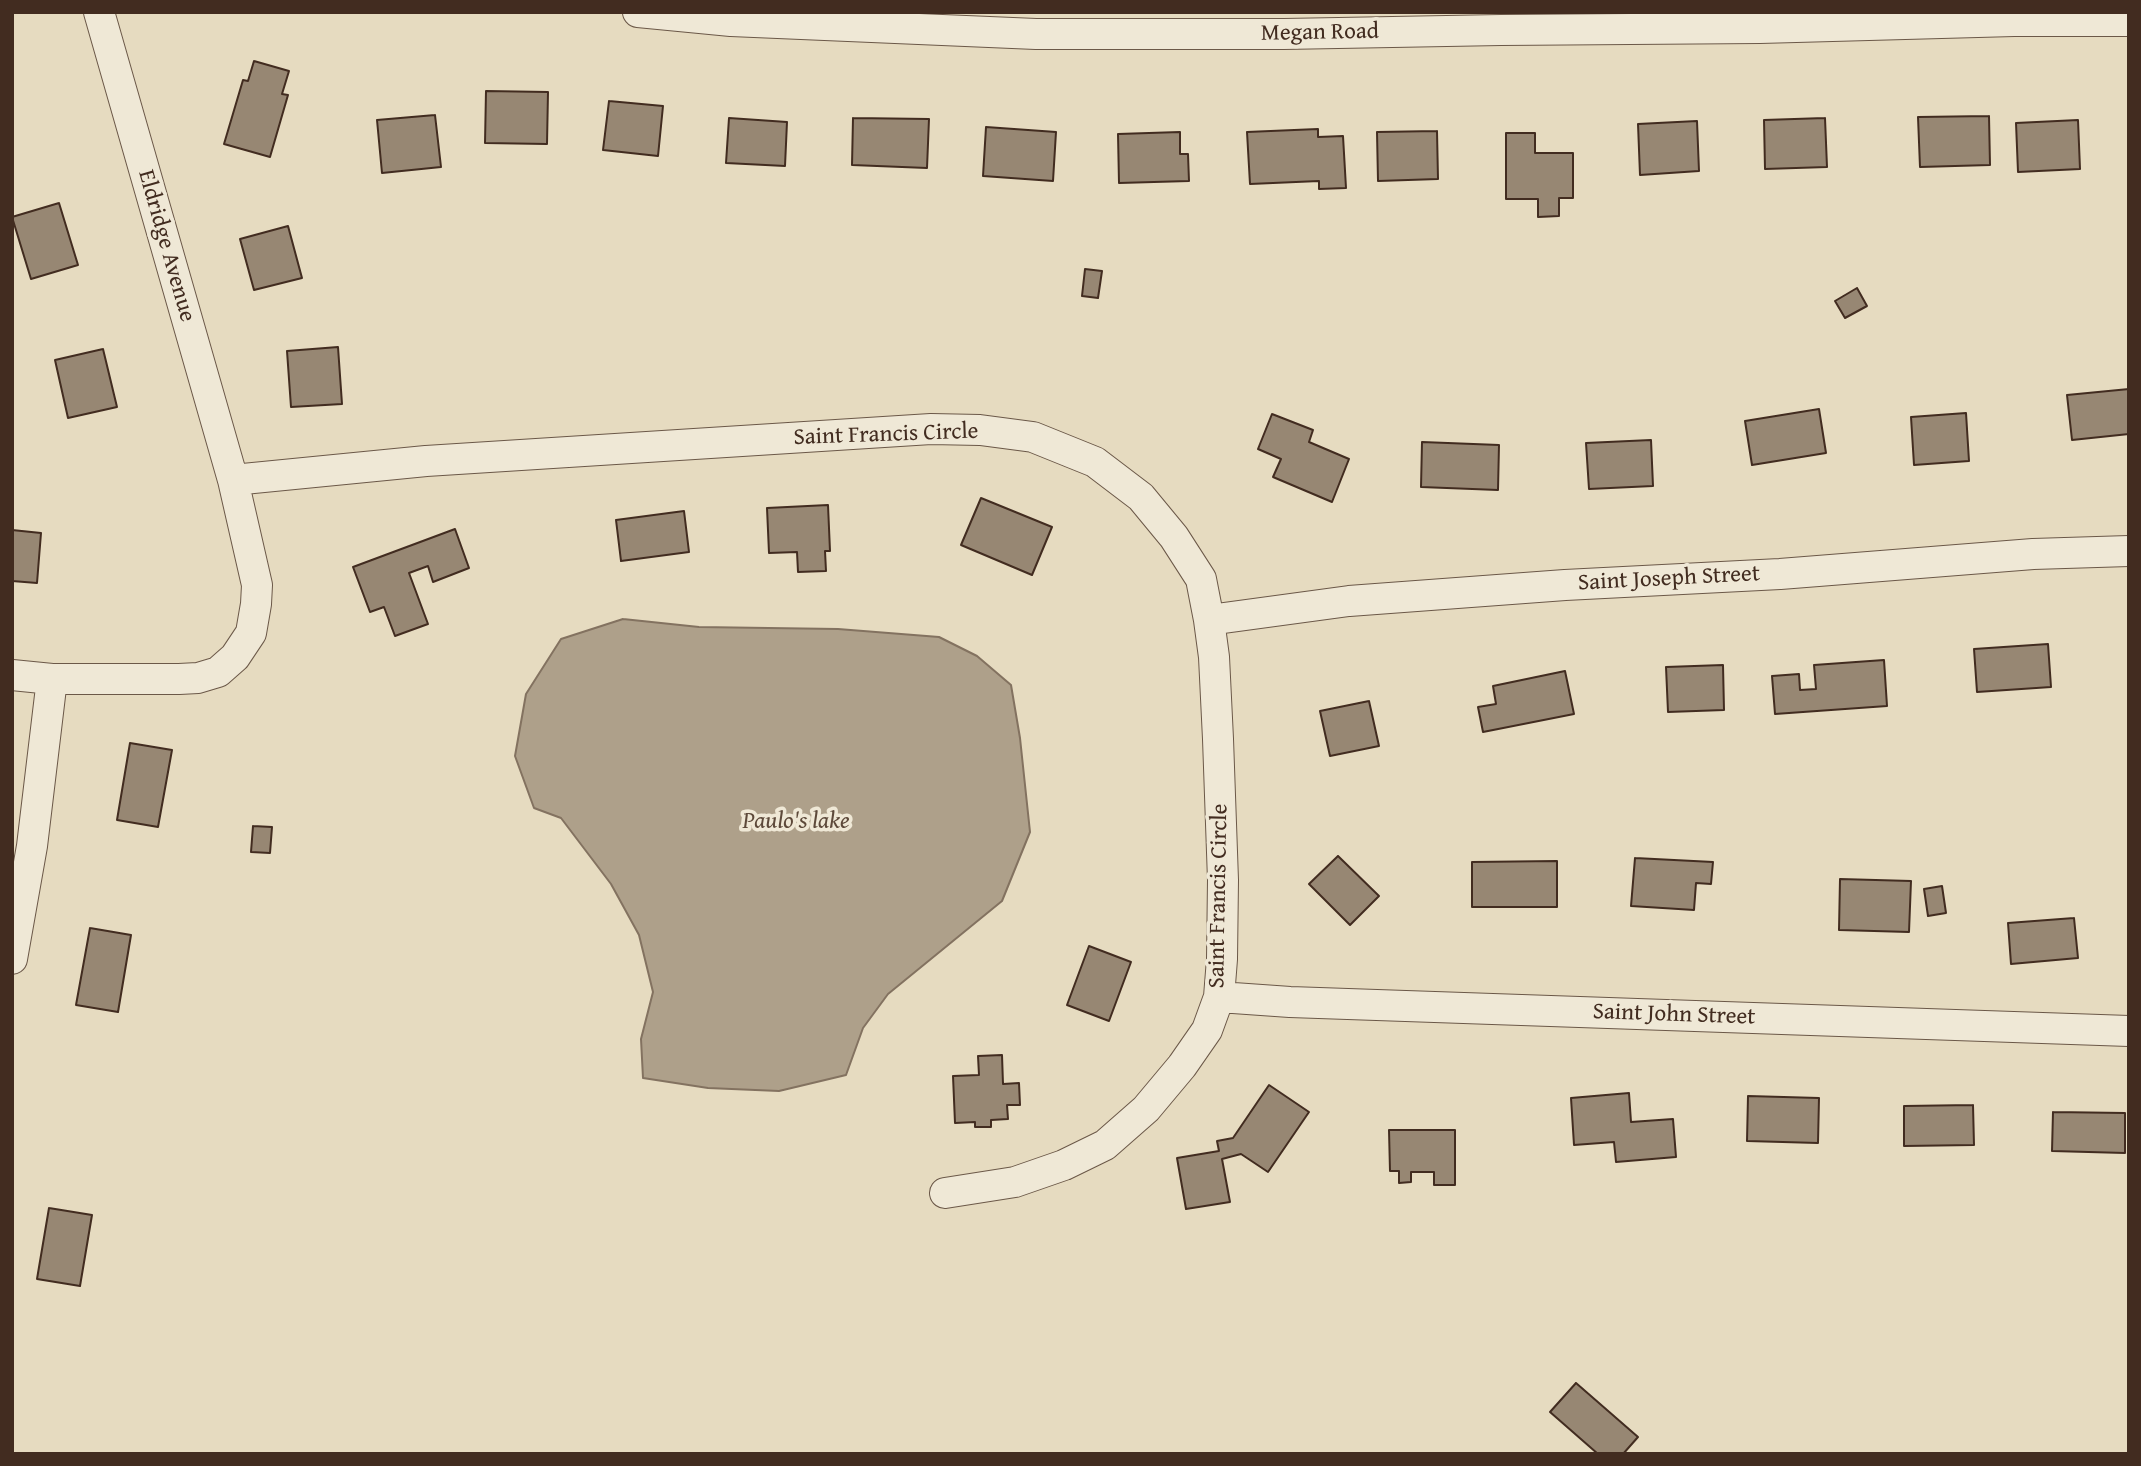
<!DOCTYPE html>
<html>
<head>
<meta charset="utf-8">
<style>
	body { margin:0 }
	#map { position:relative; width:2141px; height:1466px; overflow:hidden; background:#e6dbc0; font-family:"Gentium Book Plus",serif }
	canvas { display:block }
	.frame { position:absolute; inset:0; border:14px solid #422c20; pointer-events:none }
</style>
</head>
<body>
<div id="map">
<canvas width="2141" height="1466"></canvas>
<div class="frame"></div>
</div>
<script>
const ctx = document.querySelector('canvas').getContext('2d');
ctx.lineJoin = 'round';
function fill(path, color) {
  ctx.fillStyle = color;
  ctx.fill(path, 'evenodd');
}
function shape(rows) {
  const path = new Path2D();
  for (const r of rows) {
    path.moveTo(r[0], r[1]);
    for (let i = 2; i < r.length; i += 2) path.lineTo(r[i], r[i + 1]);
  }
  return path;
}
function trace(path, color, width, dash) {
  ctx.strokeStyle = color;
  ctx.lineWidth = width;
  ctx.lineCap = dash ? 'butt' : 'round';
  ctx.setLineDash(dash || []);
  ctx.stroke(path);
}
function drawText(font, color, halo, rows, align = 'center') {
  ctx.font = font + ' "Gentium Book Plus",serif';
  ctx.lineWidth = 7;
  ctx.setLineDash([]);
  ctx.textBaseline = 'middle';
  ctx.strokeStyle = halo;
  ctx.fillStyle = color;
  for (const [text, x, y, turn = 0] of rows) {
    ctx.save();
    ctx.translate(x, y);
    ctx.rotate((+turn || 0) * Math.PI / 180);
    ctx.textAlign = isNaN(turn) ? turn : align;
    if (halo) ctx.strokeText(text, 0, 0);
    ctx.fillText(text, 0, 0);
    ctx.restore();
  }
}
const water = shape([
	[623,619,699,627,838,629,939,637,977,656,1011,685,1020,738,1030,832,1002,901,888,994,863,1028,846,1075,779,1091,708,1088,643,1078,641,1039,653,992,639,935,611,884,561,818,534,808,515,756,526,694,561,639,623,619]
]);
const building = shape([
	[254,61,289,71,282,94,288,95,270,157,224,144,243,80,248,81,254,61],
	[486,91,548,92,547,144,485,143,486,91],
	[609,101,663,106,658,156,603,150,609,101],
	[435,115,441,167,382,173,377,120,435,115],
	[1989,116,1990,165,1920,167,1918,117,1989,116],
	[729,118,787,122,785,166,726,163,729,118],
	[853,118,929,119,927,168,852,165,853,118],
	[1825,118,1827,167,1765,169,1764,120,1825,118],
	[2078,120,2080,169,2018,172,2016,123,2078,120],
	[1697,121,1699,171,1640,175,1638,124,1697,121],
	[986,127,1056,132,1053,181,983,176,986,127],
	[1318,129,1318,137,1343,136,1346,188,1319,189,1319,181,1250,184,1247,132,1318,129],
	[1437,131,1438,179,1378,181,1377,132,1437,131],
	[1180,132,1180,154,1188,154,1189,181,1119,183,1118,134,1180,132],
	[1506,133,1535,133,1535,153,1573,153,1573,198,1559,198,1559,216,1538,217,1538,199,1506,199,1506,133],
	[59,203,78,265,31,279,12,217,59,203],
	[288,226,302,278,254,290,240,239,288,226],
	[1085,269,1102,271,1098,298,1082,296,1085,269],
	[1857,288,1867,306,1845,318,1835,301,1857,288],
	[338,347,342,404,291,407,287,351,338,347],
	[103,349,117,407,68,418,55,360,103,349],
	[2129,389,2129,434,2072,440,2067,395,2129,389],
	[1819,409,1826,453,1752,465,1745,421,1819,409],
	[1966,413,1969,461,1914,465,1911,417,1966,413],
	[1272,414,1313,430,1309,442,1349,459,1332,502,1273,477,1281,459,1258,449,1272,414],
	[1651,440,1653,486,1589,489,1586,443,1651,440],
	[1422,442,1499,445,1498,490,1421,487,1422,442],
	[981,498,1052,527,1032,575,961,545,981,498],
	[828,505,830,551,825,551,826,571,798,572,797,552,769,553,767,508,828,505],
	[684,511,689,552,621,561,616,520,684,511],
	[455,529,469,568,433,582,428,566,409,573,428,624,395,636,384,607,370,612,353,567,455,529],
	[12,530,41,533,37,583,12,581,12,530],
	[2048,644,2051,687,1977,692,1974,649,2048,644],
	[1884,660,1887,706,1775,714,1772,676,1799,674,1800,690,1816,689,1814,665,1884,660],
	[1723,665,1724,710,1668,712,1666,667,1723,665],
	[1565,671,1574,714,1483,732,1478,707,1496,704,1493,686,1565,671],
	[1369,701,1379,746,1330,756,1320,711,1369,701],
	[130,743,172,750,158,827,117,820,130,743],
	[253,826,272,827,270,853,251,852,253,826],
	[1338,856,1379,896,1350,925,1309,884,1338,856],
	[1635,858,1713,862,1711,884,1696,883,1694,910,1631,906,1635,858],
	[1557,861,1557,907,1472,907,1472,862,1557,861],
	[1840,879,1911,881,1909,932,1839,930,1840,879],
	[1942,886,1946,913,1928,916,1924,889,1942,886],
	[2074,918,2078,958,2011,964,2008,923,2074,918],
	[90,928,131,935,118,1012,76,1005,90,928],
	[1089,946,1131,962,1109,1021,1067,1005,1089,946],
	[1002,1055,1003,1084,1019,1083,1020,1105,1007,1105,1008,1119,991,1120,991,1127,975,1127,975,1122,955,1123,953,1076,979,1075,978,1056,1002,1055],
	[1269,1085,1309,1112,1268,1172,1241,1154,1222,1159,1230,1202,1186,1209,1177,1158,1219,1151,1217,1141,1233,1138,1269,1085],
	[1629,1093,1631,1122,1673,1119,1676,1157,1616,1162,1614,1142,1574,1145,1571,1098,1629,1093],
	[1748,1096,1819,1098,1818,1143,1747,1141,1748,1096],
	[1973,1105,1974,1145,1904,1146,1904,1106,1973,1105],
	[2053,1112,2125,1113,2125,1153,2052,1151,2053,1112],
	[1389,1130,1455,1130,1455,1185,1434,1185,1434,1172,1411,1172,1411,1182,1399,1183,1399,1171,1390,1171,1389,1130],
	[49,1208,92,1215,80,1286,37,1279,49,1208],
	[1576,1383,1638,1437,1623,1454,1598,1454,1550,1412,1576,1383]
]);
const street = shape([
	[99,12,233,480],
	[638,12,731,21,1036,34,1284,34,1501,30,1760,28,2014,21,2129,21],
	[1209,620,1349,601,1565,585,1780,574,2033,554,2129,551],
	[12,675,52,679,179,679,198,678,218,672,235,657,251,633,256,604,257,585,233,480,426,461,931,429,980,430,1033,437,1095,462,1141,497,1174,537,1201,579,1209,620,1214,657,1218,739,1223,880,1222,959,1219,997,1207,1030,1182,1066,1146,1109,1105,1145,1064,1165,1015,1182,945,1193],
	[12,959,32,846,52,679],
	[1219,997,1290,1002,2129,1031]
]);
const streetNames = [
	["Megan Road",1320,33,-1],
	["Eldridge Avenue",166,246,74],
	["Saint Francis Circle",886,435,-2],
	["Saint Joseph Street",1669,579,-3],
	["Saint Francis Circle",1219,896,-89],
	["Saint John Street",1674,1015,2]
];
const waterNames = [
	["Paulo's lake",796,822]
];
fill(water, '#aea08a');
trace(water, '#837260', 2);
fill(building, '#978773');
trace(building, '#422c20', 2);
trace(street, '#6b5848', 32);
trace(street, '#efe8d6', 30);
drawText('23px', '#422c20', '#efe8d6', streetNames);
drawText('italic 24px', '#5d493a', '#efe8d6', waterNames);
</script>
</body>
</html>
